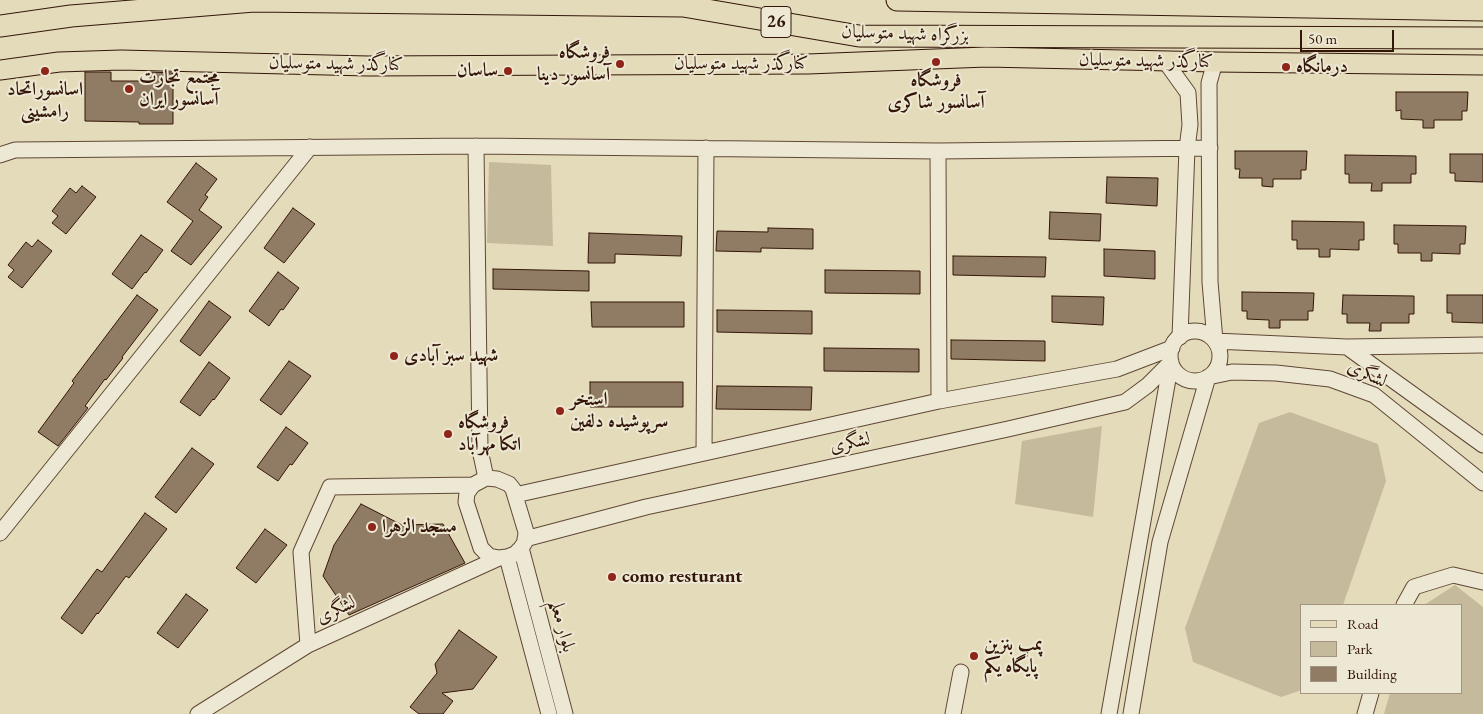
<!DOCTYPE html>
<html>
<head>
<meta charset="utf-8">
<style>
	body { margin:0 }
	#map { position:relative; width:1483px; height:714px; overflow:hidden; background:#e4dbbb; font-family:"EB Garamond",serif }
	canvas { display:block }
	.legend { position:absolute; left:1300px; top:604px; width:162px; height:90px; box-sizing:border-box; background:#ede8d3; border:1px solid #a39482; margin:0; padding:6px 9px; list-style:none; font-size:15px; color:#341608 }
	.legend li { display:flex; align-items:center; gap:10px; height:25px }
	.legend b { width:25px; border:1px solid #a39482 }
	.scale { position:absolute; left:1300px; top:30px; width:94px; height:22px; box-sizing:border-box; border:2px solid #341608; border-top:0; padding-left:6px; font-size:15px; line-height:18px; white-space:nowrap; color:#341608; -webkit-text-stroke:4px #ede8d3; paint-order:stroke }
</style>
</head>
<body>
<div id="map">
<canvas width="1483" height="714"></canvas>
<ul class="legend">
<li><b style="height:6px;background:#e4dbbb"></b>Road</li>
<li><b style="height:14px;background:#c6ba9d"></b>Park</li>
<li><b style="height:14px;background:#907c65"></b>Building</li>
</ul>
<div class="scale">50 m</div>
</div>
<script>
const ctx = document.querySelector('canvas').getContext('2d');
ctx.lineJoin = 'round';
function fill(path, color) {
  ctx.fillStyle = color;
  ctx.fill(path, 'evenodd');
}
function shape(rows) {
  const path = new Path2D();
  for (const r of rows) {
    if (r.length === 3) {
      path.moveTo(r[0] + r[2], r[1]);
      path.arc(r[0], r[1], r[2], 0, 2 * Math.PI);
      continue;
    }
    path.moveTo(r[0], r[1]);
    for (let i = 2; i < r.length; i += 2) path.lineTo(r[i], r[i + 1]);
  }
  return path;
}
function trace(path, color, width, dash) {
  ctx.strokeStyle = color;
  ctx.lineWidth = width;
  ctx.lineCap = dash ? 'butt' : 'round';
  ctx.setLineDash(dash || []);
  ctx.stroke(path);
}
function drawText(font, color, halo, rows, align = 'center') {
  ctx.font = font + ' "EB Garamond",Amiri,serif';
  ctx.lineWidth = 4;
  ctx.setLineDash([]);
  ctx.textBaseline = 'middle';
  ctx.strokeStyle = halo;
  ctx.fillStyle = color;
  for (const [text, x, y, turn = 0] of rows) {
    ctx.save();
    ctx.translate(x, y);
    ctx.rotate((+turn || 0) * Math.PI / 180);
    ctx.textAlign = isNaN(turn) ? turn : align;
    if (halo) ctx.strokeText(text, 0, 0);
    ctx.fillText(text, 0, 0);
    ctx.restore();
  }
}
const green = shape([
	[489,162,551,165,553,246,487,243],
	[1290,412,1378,444,1386,481,1343,605,1302,605,1302,690,1281,697,1193,662,1185,628,1259,423],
	[1102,426,1093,517,1015,504,1022,441],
	[1455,585,1483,607,1483,714,1384,714,1390,693,1462,693,1462,605,1424,605]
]);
const building = shape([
	[85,72,111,72,111,81,150,81,150,72,173,73,173,124,139,124,139,122,85,121,85,72],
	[1396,92,1468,92,1467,111,1462,111,1462,120,1434,120,1434,128,1423,128,1423,120,1401,119,1401,110,1396,111,1396,92],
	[1235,151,1307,151,1306,170,1301,170,1301,179,1273,179,1273,187,1262,186,1262,178,1239,178,1240,169,1235,169,1235,151],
	[1450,154,1483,154,1483,182,1455,181,1455,173,1450,173,1450,154],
	[1345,155,1416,156,1416,174,1411,174,1411,183,1382,183,1382,191,1371,191,1372,183,1349,183,1349,174,1345,174,1345,155],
	[196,163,217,179,205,195,208,197,199,210,222,227,191,265,171,251,193,221,167,202,196,163],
	[1107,177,1158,178,1157,206,1106,203,1107,177],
	[82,186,96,197,66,234,52,223,58,216,52,211,70,188,76,193,82,186],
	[293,208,315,224,284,263,264,248,293,208],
	[1050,212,1101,214,1100,241,1049,239,1050,212],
	[1292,221,1364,222,1364,240,1359,240,1359,250,1330,249,1330,257,1319,257,1319,249,1297,249,1297,240,1292,240,1292,221],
	[1394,225,1466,226,1465,244,1460,244,1460,254,1432,253,1432,261,1421,261,1421,253,1398,253,1398,244,1394,244,1394,225],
	[768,228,813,229,813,249,761,248,761,252,716,251,717,231,768,232,768,228],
	[589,233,682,236,681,256,615,254,615,263,588,263,589,233],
	[141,235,163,250,146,273,145,272,132,289,112,274,141,235],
	[38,240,52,251,22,288,8,277,14,270,8,265,26,242,32,247,38,240],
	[1104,249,1155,251,1155,279,1104,276,1104,249],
	[953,256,1046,257,1045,277,953,275,953,256],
	[493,269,589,271,589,291,493,289,493,269],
	[825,270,920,271,920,294,825,293,825,270],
	[278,272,299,288,283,310,281,309,269,326,249,311,278,272],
	[1242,292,1314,293,1313,311,1308,311,1308,320,1280,320,1280,328,1269,328,1269,320,1247,319,1247,311,1242,311,1242,292],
	[137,295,158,310,122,357,123,358,106,380,105,379,85,406,88,408,58,446,38,432,74,383,72,381,137,295],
	[1343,295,1414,296,1414,314,1409,314,1409,323,1381,323,1381,331,1369,331,1370,323,1347,323,1347,314,1342,314,1343,295],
	[1447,295,1483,295,1483,323,1452,322,1452,313,1447,313,1447,295],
	[1052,296,1104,297,1103,325,1052,322,1052,296],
	[209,301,231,317,200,356,180,341,209,301],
	[591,302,684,302,684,327,592,327,591,302],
	[717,310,812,311,812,334,717,332,717,310],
	[951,340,1045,341,1045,361,951,359,951,340],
	[824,348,919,349,919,372,824,371,824,348],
	[289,361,311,376,281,415,260,400,289,361],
	[209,362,230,378,214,400,213,399,200,416,180,402,209,362],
	[590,382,683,382,683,407,590,407,590,382],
	[717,386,812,387,811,410,716,409,717,386],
	[286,427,308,443,292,465,290,464,278,481,257,467,286,427],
	[192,448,214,464,176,513,155,497,192,448],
	[361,504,402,525,443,524,465,563,349,615,323,576,334,545,361,504],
	[145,513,167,529,129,578,126,576,98,614,97,613,82,634,61,618,97,569,102,572,145,513],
	[265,529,287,545,256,583,236,568,265,529],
	[186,594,208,610,178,648,157,633,186,594],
	[459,630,497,657,473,689,442,693,453,701,443,714,419,714,410,707,437,673,435,664,459,630]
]);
const minor = shape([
	[1165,61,1188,93,1190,125,1187,148,1180,337],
	[1215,62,1209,83,1210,282,1215,341,1347,347,1483,445],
	[476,146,480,450,486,478],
	[938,151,939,401],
	[0,155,15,150,476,146,938,151,1210,148],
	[1195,356,25],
	[1347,347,1483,345],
	[704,453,706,148],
	[486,478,497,479,509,484,513,489,526,532,525,542,521,548,515,554,507,557,499,558,489,556,481,548,466,502,467,493,473,485,486,478],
	[515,495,939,401,1117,369,1172,348],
	[0,533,310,147],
	[525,539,646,507,1008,429,1125,402,1148,385,1171,362],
	[521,548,565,714],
	[507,557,549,714],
	[1404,605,1414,587,1453,575,1483,582],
	[308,645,301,552,330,487,473,485],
	[198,714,308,645,499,558],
	[953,714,961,672],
	[1109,714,1171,362],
	[1131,714,1160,542,1208,377,1232,372,1276,373,1330,379,1374,395,1483,483],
	[1365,714,1371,693]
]);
const major = shape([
	[0,70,59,62,121,60,368,66,808,64,986,57,1215,62,1483,65]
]);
const highway = shape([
	[897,0,1483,10],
	[0,26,71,16,254,1,683,6,859,36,1483,38]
]);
const markers = [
	[936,62,5,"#8f2418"],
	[620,64,5,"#8f2418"],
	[1286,67,5,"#8f2418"],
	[45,71,5,"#8f2418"],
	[508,71,5,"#8f2418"],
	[129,89,5,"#8f2418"],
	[394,356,5,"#8f2418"],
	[560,411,5,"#8f2418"],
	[448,434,5,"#8f2418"],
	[372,527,5,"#8f2418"],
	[612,577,5,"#8f2418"],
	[974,656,5,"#8f2418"]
];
const shields = [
	[776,22,30]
];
const shieldNames = [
	["26",776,22]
];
const streetNames = [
	["بزرگراه شهید متوسلیان",905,34,2],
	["کنارگذر شهید متوسلیان",1146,61,1],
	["کنارگذر شهید متوسلیان",336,64,1],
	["کنارگذر شهید متوسلیان",741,64],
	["لشگری",1367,374,25],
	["لشگری",850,443,-12],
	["لشگری",336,610,-25],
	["بلوار معلم",562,626,75]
];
const poiNames = [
	["فروشگاه",610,53,"right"],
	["آسانسور دینا",610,75,"right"],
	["درمانگاه",1296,67],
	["ساسان",498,71,"right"],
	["مجتمع تجارت",139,78],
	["آسانسور ایران",139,100],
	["فروشگاه",936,81,"center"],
	["آسانسور شاکری",936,103,"center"],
	["اسانسوراتحاد",45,90,"center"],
	["رامشینی",45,112,"center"],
	["شهید سبز آبادی",404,356],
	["استخر",570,400],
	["سرپوشیده دلفین",570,422],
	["فروشگاه",458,423],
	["اتکا مهرآباد",458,445],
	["مسجد الزهرا",382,527],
	["como resturant",622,577],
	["پمپ بنزين",984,645],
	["پايگاه يكم",984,667]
];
fill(green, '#c6ba9d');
fill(building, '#907c65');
trace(building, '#341608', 1);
trace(minor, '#604735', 17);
trace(major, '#341608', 21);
trace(highway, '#341608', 23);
trace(minor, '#ede8d3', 15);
trace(major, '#e4dbbb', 19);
trace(highway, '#e4dbbb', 21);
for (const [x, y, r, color] of markers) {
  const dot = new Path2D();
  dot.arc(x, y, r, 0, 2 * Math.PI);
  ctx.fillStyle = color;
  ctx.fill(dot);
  trace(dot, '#ede8d3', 2);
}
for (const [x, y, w] of shields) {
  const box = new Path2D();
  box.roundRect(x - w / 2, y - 15.5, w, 31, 4);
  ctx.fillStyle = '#ede8d3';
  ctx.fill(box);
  trace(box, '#341608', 1);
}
drawText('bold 18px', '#341608', null, shieldNames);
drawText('19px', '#341608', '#ede8d3', streetNames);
drawText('bold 19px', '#341608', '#ede8d3', poiNames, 'left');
</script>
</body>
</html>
